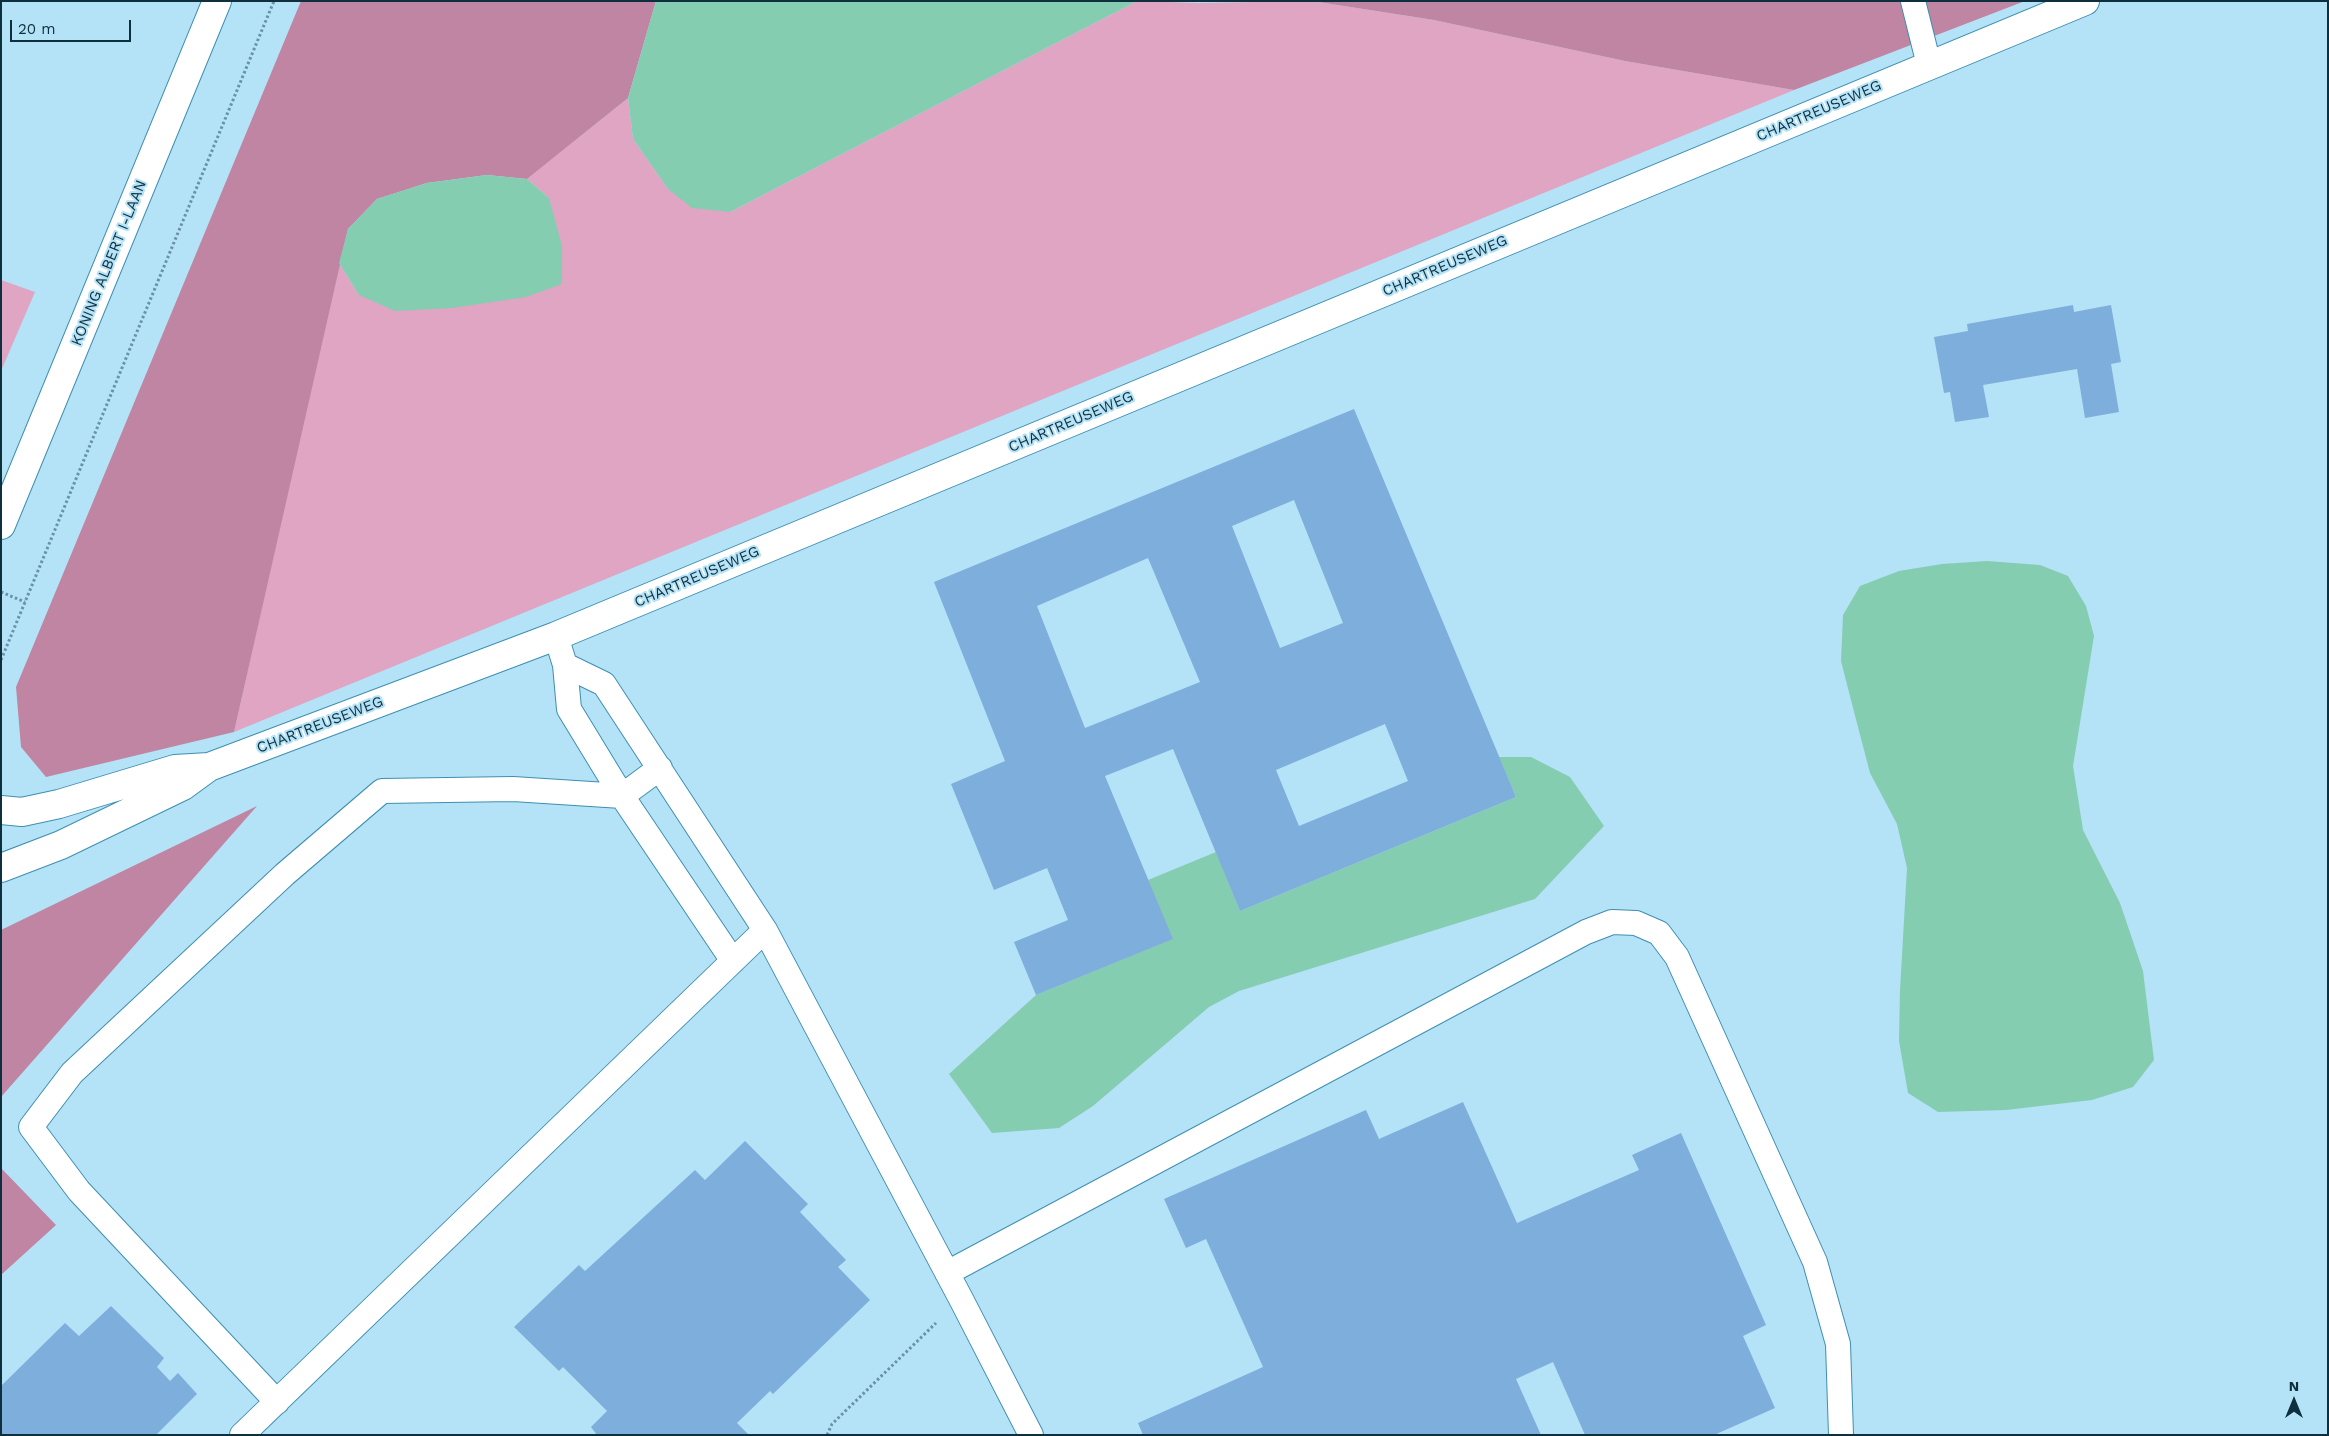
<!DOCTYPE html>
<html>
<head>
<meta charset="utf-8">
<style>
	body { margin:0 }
	#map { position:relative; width:2329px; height:1436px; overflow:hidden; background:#b4e2f7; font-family:"Work Sans",sans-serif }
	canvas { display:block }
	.frame { position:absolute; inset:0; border:2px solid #0e303e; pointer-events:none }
	.north { position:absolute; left:2269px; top:1376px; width:50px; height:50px; -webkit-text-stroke:4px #b4e2f7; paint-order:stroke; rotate:0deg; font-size:14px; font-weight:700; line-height:20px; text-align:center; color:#0e303e }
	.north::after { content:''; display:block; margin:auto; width:18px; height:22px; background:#0e303e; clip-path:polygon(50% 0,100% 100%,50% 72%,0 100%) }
	.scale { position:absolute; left:10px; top:20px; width:121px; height:22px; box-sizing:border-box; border:2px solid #0e303e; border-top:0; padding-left:6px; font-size:15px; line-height:18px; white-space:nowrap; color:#0e303e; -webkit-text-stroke:4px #b4e2f7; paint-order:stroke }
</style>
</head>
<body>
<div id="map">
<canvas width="2329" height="1436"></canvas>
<div class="frame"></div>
<div class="north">N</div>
<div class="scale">20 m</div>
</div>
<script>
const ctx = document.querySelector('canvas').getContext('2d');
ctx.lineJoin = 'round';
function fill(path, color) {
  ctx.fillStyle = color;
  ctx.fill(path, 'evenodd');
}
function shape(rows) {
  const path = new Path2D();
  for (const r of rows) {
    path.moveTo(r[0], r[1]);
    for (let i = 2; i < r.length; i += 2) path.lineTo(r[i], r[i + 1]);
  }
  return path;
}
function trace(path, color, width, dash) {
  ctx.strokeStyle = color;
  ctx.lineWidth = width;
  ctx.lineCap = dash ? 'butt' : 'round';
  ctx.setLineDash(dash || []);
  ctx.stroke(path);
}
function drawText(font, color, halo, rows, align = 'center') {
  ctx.font = font + ' "Work Sans",sans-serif';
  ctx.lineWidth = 4;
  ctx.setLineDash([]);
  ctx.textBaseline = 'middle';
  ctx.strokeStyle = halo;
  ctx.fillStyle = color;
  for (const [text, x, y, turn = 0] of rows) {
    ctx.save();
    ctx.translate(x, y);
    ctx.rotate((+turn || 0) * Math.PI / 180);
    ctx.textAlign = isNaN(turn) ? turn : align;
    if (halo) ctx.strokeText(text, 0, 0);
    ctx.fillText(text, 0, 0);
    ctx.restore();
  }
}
const green = shape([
	[1137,1,1198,3,1312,1,1434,20,1625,61,1794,90,234,732,339,263,359,295,549,198,527,179,628,98,633,139,668,189,730,212],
	[1,280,35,292,1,371]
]);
const forest = shape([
	[301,1,656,1,628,98,527,179,487,175,427,183,377,199,348,229,234,732,46,777,21,747,16,687],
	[1312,1,2025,1,1794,90,1625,61,1434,20],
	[257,806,1,1097,1,930],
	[1,1168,56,1225,1,1275]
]);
const water = shape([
	[656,1,1137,1,730,212,692,208,668,189,633,139,628,98],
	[487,175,527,179,549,198,562,246,562,284,526,297,452,308,395,311,359,295,339,263,348,229,377,199,427,183],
	[1987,561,2040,565,2068,576,2086,606,2094,636,2073,766,2083,830,2120,903,2143,971,2154,1060,2133,1087,2092,1100,2006,1110,1938,1112,1908,1093,1899,1041,1900,990,1907,868,1897,824,1870,773,1852,704,1841,661,1843,615,1860,586,1899,571,1942,564],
	[1499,757,1531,757,1570,777,1604,826,1535,899,1239,991,1209,1007,1093,1106,1059,1128,992,1133,949,1074,1036,995,1172,939,1148,880,1216,852,1240,911,1516,797]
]);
const building = shape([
	[2073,305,2074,312,2111,305,2121,362,2111,364,2119,412,2085,418,2077,369,1983,385,1989,417,1955,422,1950,392,1944,393,1934,337,1968,331,1967,324],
	[1354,409,1516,797,1240,911,1173,749,1105,776,1173,939,1036,995,1014,942,1068,920,1047,868,994,890,951,784,1005,761,934,582],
	[1294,500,1343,623,1280,648,1232,526],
	[1148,558,1200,682,1085,728,1037,606],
	[1385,724,1408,781,1299,826,1276,770],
	[1463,1102,1517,1223,1639,1170,1632,1155,1681,1133,1766,1325,1743,1336,1775,1408,1714,1435,1585,1435,1553,1362,1516,1379,1541,1435,1143,1435,1138,1423,1263,1367,1206,1239,1186,1248,1164,1199,1366,1110,1379,1139],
	[745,1141,808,1204,800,1212,846,1260,838,1267,870,1300,773,1394,770,1391,737,1423,749,1435,597,1435,591,1427,607,1411,563,1367,559,1371,514,1327,579,1265,585,1271,695,1170,705,1180],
	[111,1306,164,1358,157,1367,170,1381,178,1373,197,1394,156,1435,1,1435,1,1386,65,1323,79,1336]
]);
const path = shape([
	[1,592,25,602],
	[1,660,274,1],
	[827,1435,832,1424,936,1323]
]);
const service = shape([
	[1913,1,1929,65],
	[556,636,565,665,604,684,765,930,961,1299,1031,1435],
	[565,665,569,709,622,796,733,961],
	[947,1273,1586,932,1612,922,1636,923,1659,933,1677,957,1815,1262,1838,1344,1841,1435],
	[277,1402,79,1191,31,1127,72,1073,285,874,382,791,513,789,622,796,660,768],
	[242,1435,765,930]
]);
const minor = shape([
	[1,810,22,812,59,804,175,769,209,767],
	[1,868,61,845,183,786,209,767,556,636,2085,1]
]);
const secondary = shape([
	[1,525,217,1]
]);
const streetNames = [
	["CHARTREUSEWEG",1819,111,-23],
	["KONING ALBERT I-LAAN",109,263,-68],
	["CHARTREUSEWEG",1445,266,-23],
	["CHARTREUSEWEG",1071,422,-23],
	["CHARTREUSEWEG",697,577,-23],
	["CHARTREUSEWEG",320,725,-21]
];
fill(green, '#dfa5c2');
fill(forest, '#c085a3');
fill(water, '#85cdb1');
fill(building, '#7eaedb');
trace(service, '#3e8fb0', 26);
trace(minor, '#3e8fb0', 30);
trace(secondary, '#3e8fb0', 30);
trace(path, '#6992a4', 3, [2.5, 2.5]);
trace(service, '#fff', 24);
trace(minor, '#fff', 28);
trace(secondary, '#fff', 28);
drawText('15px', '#0e303e', '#b4e2f7', streetNames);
</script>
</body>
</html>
